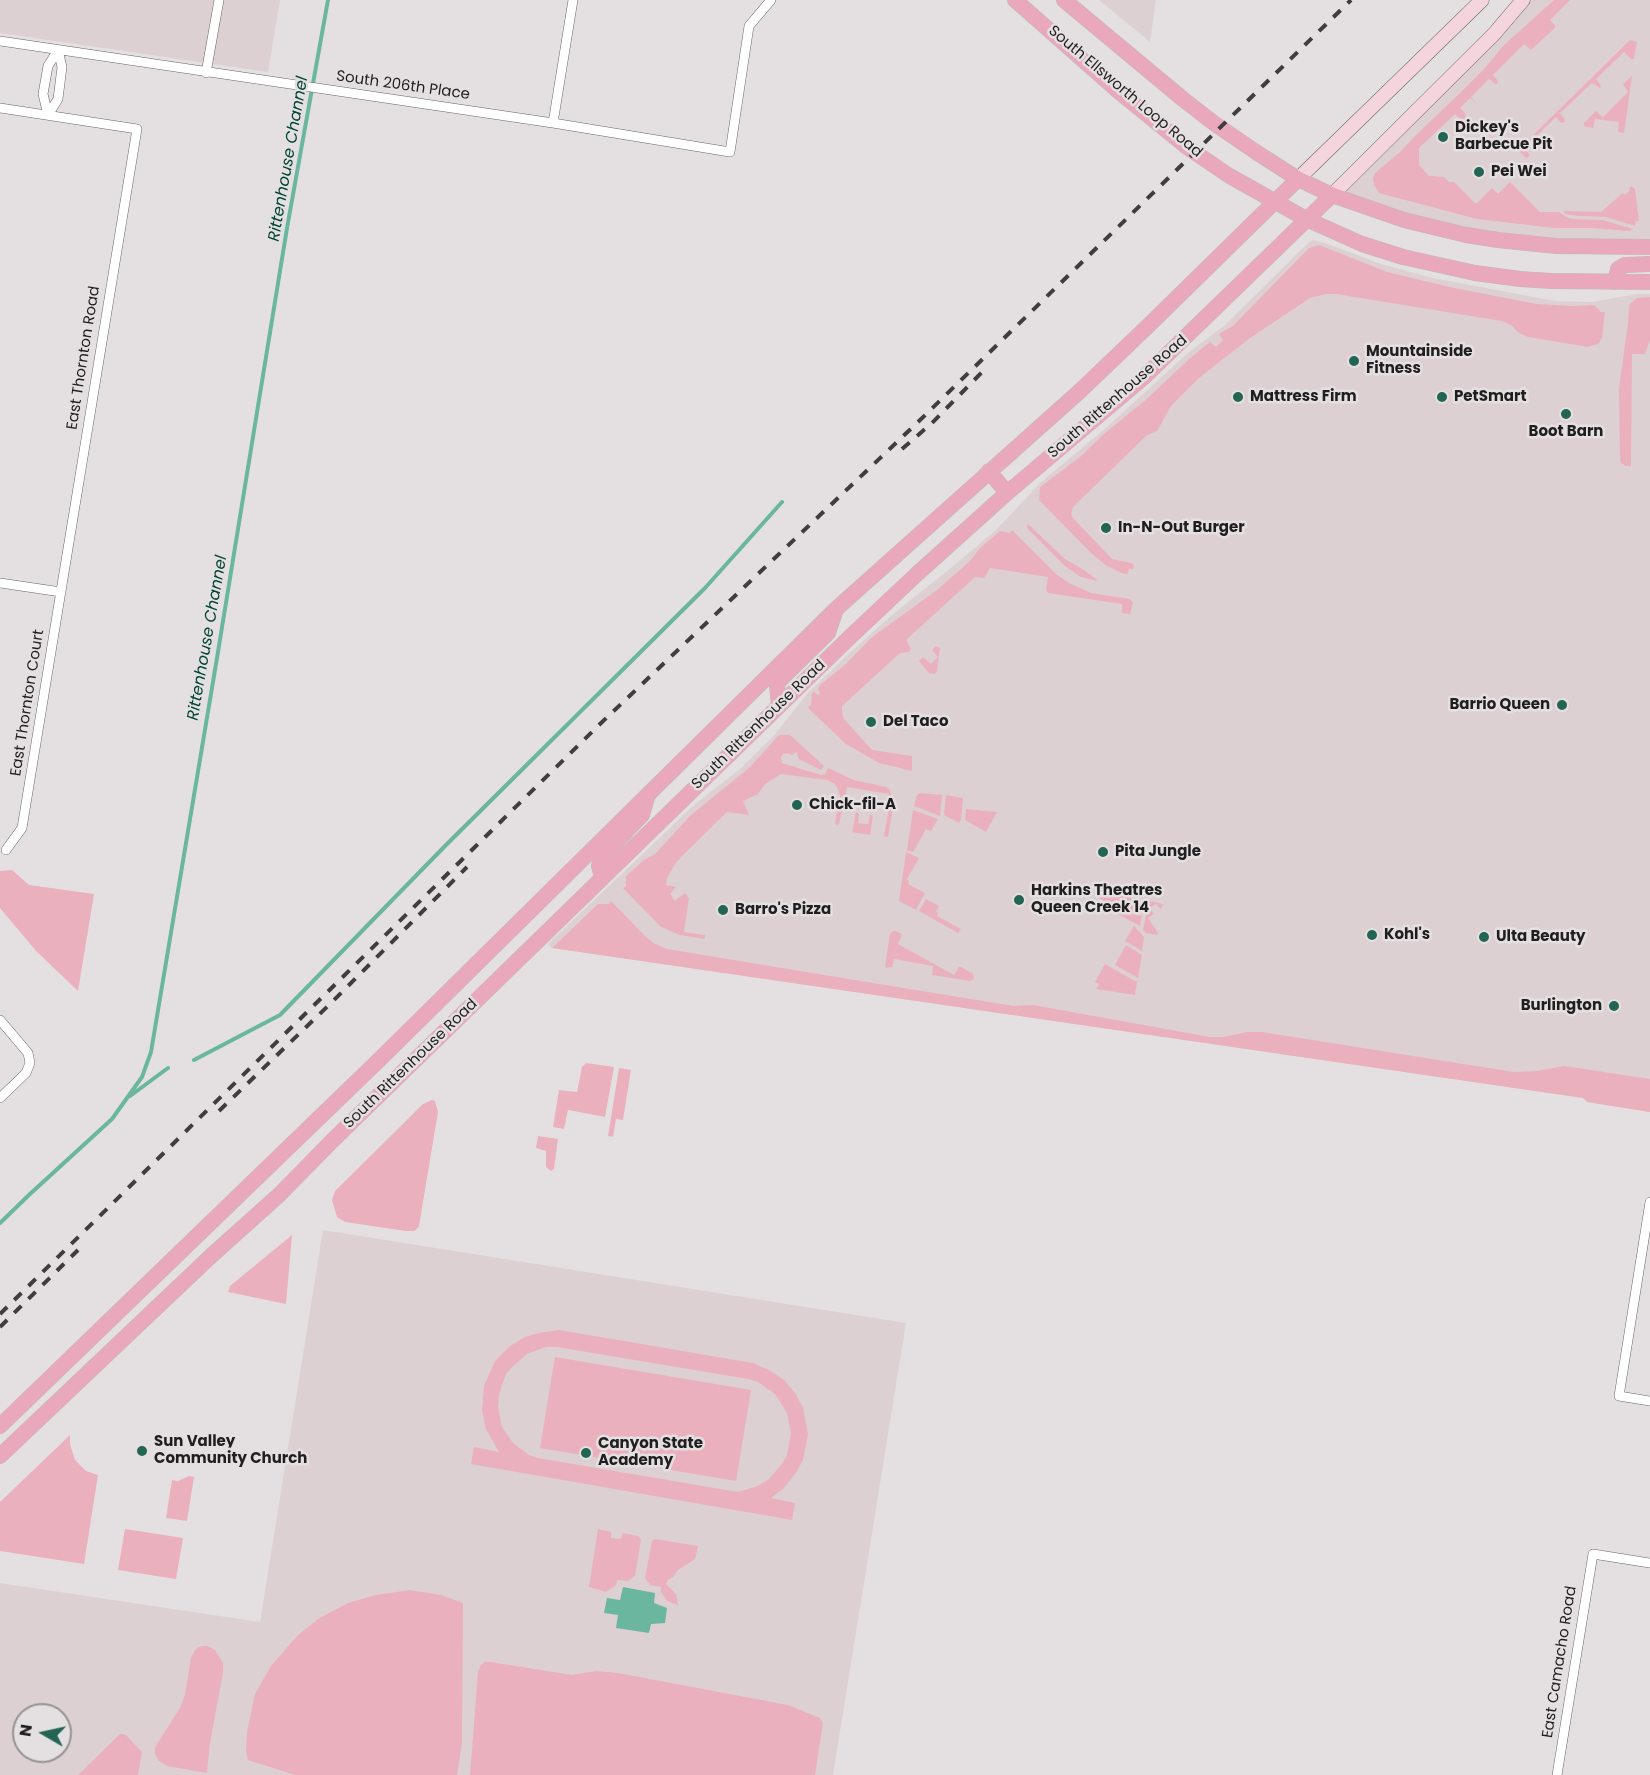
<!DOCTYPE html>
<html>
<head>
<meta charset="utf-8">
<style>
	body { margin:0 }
	#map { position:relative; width:1650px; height:1775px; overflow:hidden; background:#e4e0e1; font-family:Poppins,sans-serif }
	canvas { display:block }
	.north { position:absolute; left:12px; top:1703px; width:60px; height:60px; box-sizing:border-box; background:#e4e0e1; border:2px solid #969293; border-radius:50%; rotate:279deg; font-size:16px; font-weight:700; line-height:24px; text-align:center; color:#201e1f }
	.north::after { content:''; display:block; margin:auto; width:21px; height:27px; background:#246452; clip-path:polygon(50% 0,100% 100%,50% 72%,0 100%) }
</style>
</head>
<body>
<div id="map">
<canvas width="1650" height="1775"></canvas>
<div class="north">N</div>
</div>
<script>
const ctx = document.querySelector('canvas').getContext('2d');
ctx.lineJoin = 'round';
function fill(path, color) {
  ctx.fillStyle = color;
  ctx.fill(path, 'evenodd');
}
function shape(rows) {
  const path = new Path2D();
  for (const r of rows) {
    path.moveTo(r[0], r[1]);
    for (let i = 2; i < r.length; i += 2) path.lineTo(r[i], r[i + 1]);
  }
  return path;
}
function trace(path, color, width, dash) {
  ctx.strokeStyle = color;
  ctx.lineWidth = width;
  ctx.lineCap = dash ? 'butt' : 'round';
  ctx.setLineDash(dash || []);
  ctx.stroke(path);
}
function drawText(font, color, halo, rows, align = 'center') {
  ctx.font = font + ' Poppins,sans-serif';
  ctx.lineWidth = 5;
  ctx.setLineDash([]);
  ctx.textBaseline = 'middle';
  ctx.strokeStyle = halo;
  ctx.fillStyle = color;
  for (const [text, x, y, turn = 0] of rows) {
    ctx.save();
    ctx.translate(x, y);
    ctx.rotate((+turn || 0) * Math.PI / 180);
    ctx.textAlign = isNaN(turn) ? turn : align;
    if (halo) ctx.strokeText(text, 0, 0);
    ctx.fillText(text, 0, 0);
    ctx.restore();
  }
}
const built = shape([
	[0,0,280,0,268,72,0,33],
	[1099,0,1156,0,1150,42],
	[1523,0,1650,0,1650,247,1498,240,1332,195],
	[1313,240,1325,243,1381,264,1433,278,1555,301,1592,302,1636,294,1650,294,1650,1112,1587,1102,1583,1098,552,948,548,944,695,804,740,769,776,733,807,694,845,657,893,614,952,567,997,529,1040,483,1107,427,1190,351,1224,326,1309,242],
	[323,1230,906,1323,833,1775,0,1775,0,1583,260,1622],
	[24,1715,60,1715,60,1751,24,1751]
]);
const green = shape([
	[1554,0,1570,0,1550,20,1555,26,1555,28,1531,50,1524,44,1493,75,1498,81,1497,84,1495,84,1489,79,1471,97,1477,104,1470,98,1460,108,1466,114,1465,117,1470,122,1467,126,1455,114,1419,148,1419,165,1429,176,1444,177,1449,182,1454,182,1475,203,1477,203,1492,188,1498,194,1510,182,1540,212,1559,212,1566,217,1573,219,1603,220,1633,229,1629,231,1591,228,1554,228,1477,219,1379,193,1374,185,1373,178,1375,173,1400,152,1415,136,1459,94,1486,67,1503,46],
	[1630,40,1637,42,1634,59,1631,59,1624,52,1596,79,1601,86,1600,88,1592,83,1560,113,1565,120,1565,122,1561,123,1556,117,1524,148,1529,154,1529,157,1526,158,1518,150],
	[1632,76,1624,133,1618,132,1619,122,1595,119,1593,128,1584,126,1584,123,1596,111,1603,117,1628,92,1623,84],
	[1632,186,1635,189,1639,221,1636,221,1635,226,1606,217,1578,216,1566,214,1563,211,1601,212,1623,193,1625,195,1630,190,1629,188],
	[1319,245,1387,272,1454,288,1537,304,1573,306,1594,305,1601,312,1605,312,1602,338,1598,344,1588,347,1528,337,1519,333,1511,325,1502,321,1336,294,1326,294,1310,298,1250,338,1199,378,1171,406,1157,431,1147,435,1073,507,1071,514,1073,518,1112,559,1131,563,1134,565,1133,569,1129,569,1127,574,1121,573,1107,566,1092,554,1042,503,1039,500,1040,487,1080,457,1105,433,1148,398,1189,359,1210,342,1216,347,1223,340,1220,336,1220,333,1233,326,1309,248],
	[1650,297,1650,340,1645,354,1632,354,1631,466,1626,466,1621,463,1620,459,1619,388,1628,323,1629,308,1629,305,1637,298],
	[1028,524,1065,559,1084,570,1096,579,1097,581,1081,577,1066,567,1027,528],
	[1012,530,1056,574,1069,583,1091,593,1130,599,1133,603,1130,614,1122,613,1122,604,1048,593,1046,590,1048,577,990,568,984,578,975,577,906,640,911,649,909,652,900,653,842,706,842,713,844,719,872,750,912,756,912,771,879,763,846,744,809,709,808,707,811,705,812,693,814,692,819,695,820,693,818,689,820,685,847,663,871,638,937,590,970,561,980,548,1000,531,1010,533],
	[936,646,940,648,937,671,934,674,929,673,919,661,923,657,931,664,938,657,932,650],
	[779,735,790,735,824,766,821,770,799,759,798,757,797,753,796,752,792,755,787,753,783,754,781,757,782,763,821,775,825,774,828,768,854,780,886,787,890,790,891,796,895,796,888,837,884,836,890,803,888,802,889,794,847,787,839,824,837,825,835,823,840,796,838,789,835,784,827,780,781,774,765,784,758,794,743,801,749,815,727,812,683,855,675,864,667,878,666,885,676,887,670,894,675,901,685,893,689,898,684,932,705,935,705,939,680,935,661,927,623,888,626,886,626,876,644,860,655,854,691,815,749,768],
	[919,793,942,795,940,816,914,806,916,797],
	[946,795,963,798,961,820,959,823,944,815],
	[966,809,997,812,986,832,965,820],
	[913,810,938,819,931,831,926,829,913,852,907,850],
	[856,812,859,814,858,823,868,824,870,815,873,815,870,835,852,832],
	[906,852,919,858,907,879,909,881,908,884,925,893,916,910,899,901],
	[12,870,29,885,94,894,78,991,36,951,0,908,0,871],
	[1104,883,1136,901,1134,914,1142,916,1140,926,1114,912,1116,908,1096,896],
	[926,899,939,906,936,911,938,913,937,916,961,929,958,933,919,911],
	[611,901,646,937,655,944,667,949,1013,1006,1033,1005,1210,1037,1223,1037,1247,1032,1262,1032,1514,1072,1536,1071,1564,1066,1650,1079,1650,1112,1587,1102,1583,1098,552,948,598,904,609,904],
	[1149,901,1163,904,1161,909,1156,904,1150,908,1154,914,1148,918,1158,933,1157,935,1146,933,1143,930],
	[1134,926,1144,937,1142,951,1125,941],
	[893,931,896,931,902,934,898,944,954,975,959,967,961,967,973,974,974,979,970,981,932,975,933,966,894,959,892,967,886,968,885,966,890,934],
	[1126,945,1142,955,1138,978,1115,965],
	[1105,964,1137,982,1135,995,1096,989,1099,984,1095,982],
	[586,1063,614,1067,605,1117,568,1110,564,1129,553,1127,559,1090,577,1092,582,1067],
	[619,1068,631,1070,623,1120,616,1119,613,1137,608,1136],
	[432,1100,435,1101,438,1112,419,1226,417,1229,414,1231,406,1231,345,1222,337,1217,332,1200,335,1191,423,1104],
	[538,1136,558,1139,554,1169,551,1171,546,1167,546,1151,536,1148],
	[292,1235,286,1304,228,1292,230,1286],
	[559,1330,753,1363,769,1370,784,1380,796,1394,803,1408,808,1434,803,1460,797,1471,784,1488,771,1498,795,1503,792,1520,471,1464,474,1447,499,1452,486,1429,482,1411,484,1386,495,1361,510,1346,525,1337,538,1333],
	[546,1347,557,1347,748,1379,758,1382,775,1394,787,1413,791,1433,787,1455,782,1464,768,1480,758,1486,738,1492,538,1458,529,1455,513,1443,502,1427,498,1407,499,1394,506,1374,512,1367,527,1354],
	[555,1357,751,1390,736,1481,540,1448],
	[70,1435,70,1444,75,1460,86,1471,98,1475,84,1564,0,1551,0,1502],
	[189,1476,194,1477,187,1521,166,1518,172,1480,178,1481],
	[125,1529,183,1538,176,1579,118,1570],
	[598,1529,611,1532,611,1538,621,1539,623,1533,638,1536,641,1540,635,1576,628,1581,617,1580,616,1585,606,1592,589,1587],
	[655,1539,698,1546,695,1559,678,1570,673,1577,668,1580,666,1584,676,1594,678,1605,667,1601,661,1592,661,1587,650,1585,645,1578,652,1541],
	[410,1590,441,1595,463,1603,462,1743,457,1775,295,1775,248,1760,246,1751,247,1732,255,1694,271,1666,297,1636,318,1619,348,1603,376,1595],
	[203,1646,208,1646,215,1650,223,1663,223,1673,210,1743,207,1773,167,1766,158,1760,155,1754,155,1748,159,1741,180,1708,185,1695,191,1658,194,1652,198,1647],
	[485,1662,491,1662,572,1675,596,1671,618,1673,788,1705,820,1718,823,1723,815,1775,470,1775,478,1672,481,1665],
	[120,1734,123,1734,126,1735,142,1752,138,1775,78,1775]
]);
const water = shape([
	[623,1587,655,1593,654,1603,667,1608,665,1623,651,1624,649,1633,616,1628,618,1615,604,1613,607,1598,620,1600]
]);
const stream = shape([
	[194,1060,280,1015,445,846,705,588,782,502],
	[130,1096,168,1068],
	[0,1223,30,1194,112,1119,142,1077,151,1052,217,658,287,228,328,0]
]);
const minor = shape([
	[0,41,553,123,730,152,749,26,771,0],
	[206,73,219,0],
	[0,108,137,129,22,828,6,850],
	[48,115,43,94,48,66,58,50],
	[48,115,58,99,62,67,58,50],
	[553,123,573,0],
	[0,583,61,592],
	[0,1020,28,1053,30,1063,26,1073,0,1098],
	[1650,1202,1619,1396,1650,1401],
	[1557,1775,1593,1554,1650,1563]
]);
const secondary = shape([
	[1298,179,1482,0],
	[1332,195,1494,34,1523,0]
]);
const primary = shape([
	[1015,0,1117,90,1187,147,1228,175,1306,219,1362,244,1403,257,1475,273,1520,279,1551,281,1650,282],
	[1064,0,1184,100,1215,124,1256,152,1298,179,1332,195,1404,220,1466,235,1498,240,1556,246,1650,247],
	[1615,282,1618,269,1625,265,1650,264],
	[989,471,1007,493],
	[779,705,777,686,779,681,828,633,835,612],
	[602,877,599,866,601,858,642,815,648,794],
	[0,1426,378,1061,836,609,1080,391,1148,326,1298,179],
	[0,1456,211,1256,279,1195,332,1141,850,637,918,573,1007,493,1143,378,1332,195]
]);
const rail = shape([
	[902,449,932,423,988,366],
	[219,1111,330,1004,467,867],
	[0,1314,600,724,917,423,1351,0],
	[0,1327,78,1250]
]);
const markers = [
	[1443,137,6,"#246452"],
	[1479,172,6,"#246452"],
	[1354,361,6,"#246452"],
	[1238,397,6,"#246452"],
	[1442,397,6,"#246452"],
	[1566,414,6,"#246452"],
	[1106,528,6,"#246452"],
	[1562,705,6,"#246452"],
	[871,722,6,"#246452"],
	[797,805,6,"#246452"],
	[1103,852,6,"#246452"],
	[1019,900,6,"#246452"],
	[723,910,6,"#246452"],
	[1372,935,6,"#246452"],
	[1484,937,6,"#246452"],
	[1614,1006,6,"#246452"],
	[142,1451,6,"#246452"],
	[586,1453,6,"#246452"]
];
const streetNames = [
	["South 206th Place",403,86,8],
	["South Ellsworth Loop Road",1125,92,40],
	["East Thornton Road",84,358,-81],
	["South Rittenhouse Road",1118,397,-41],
	["East Thornton Court",28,703,-81],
	["South Rittenhouse Road",759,725,-44],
	["South Rittenhouse Road",411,1064,-44],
	["East Camacho Road",1560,1662,-81]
];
const poiNames = [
	["Dickey's",1455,128],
	["Barbecue Pit",1455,145],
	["Pei Wei",1491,172],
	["Mountainside",1366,352],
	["Fitness",1366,369],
	["Mattress Firm",1250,397],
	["PetSmart",1454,397],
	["Boot Barn",1566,432,"center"],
	["In-N-Out Burger",1118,528],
	["Barrio Queen",1550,705,"right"],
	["Del Taco",883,722],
	["Chick-fil-A",809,805],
	["Pita Jungle",1115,852],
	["Harkins Theatres",1031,891],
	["Queen Creek 14",1031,908],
	["Barro's Pizza",735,910],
	["Kohl's",1384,935],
	["Ulta Beauty",1496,937],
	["Burlington",1602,1006,"right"],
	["Sun Valley",154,1442],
	["Community Church",154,1459],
	["Canyon State",598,1444],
	["Academy",598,1461]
];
const waterNames = [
	["Rittenhouse Channel",289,159,-80],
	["Rittenhouse Channel",208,638,-80]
];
fill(built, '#ddd0d3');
fill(green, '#ebb0be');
fill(water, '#6ab69e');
trace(stream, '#6ab69e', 4);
trace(minor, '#686465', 10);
trace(secondary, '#686465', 15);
trace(primary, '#bcbcbc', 16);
trace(minor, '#fff', 9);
trace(secondary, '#f4d4dd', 14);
trace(primary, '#eaa8bc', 15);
trace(rail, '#3f3d3e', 4, [10, 10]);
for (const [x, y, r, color] of markers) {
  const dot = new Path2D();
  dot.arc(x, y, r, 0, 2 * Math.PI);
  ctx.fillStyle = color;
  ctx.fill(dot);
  trace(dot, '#e4e0e1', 2);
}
drawText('15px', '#201e1f', '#e4e0e1', streetNames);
drawText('bold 15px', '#201e1f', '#e4e0e1', poiNames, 'left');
drawText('italic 16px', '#004434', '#e4e0e1', waterNames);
</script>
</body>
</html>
